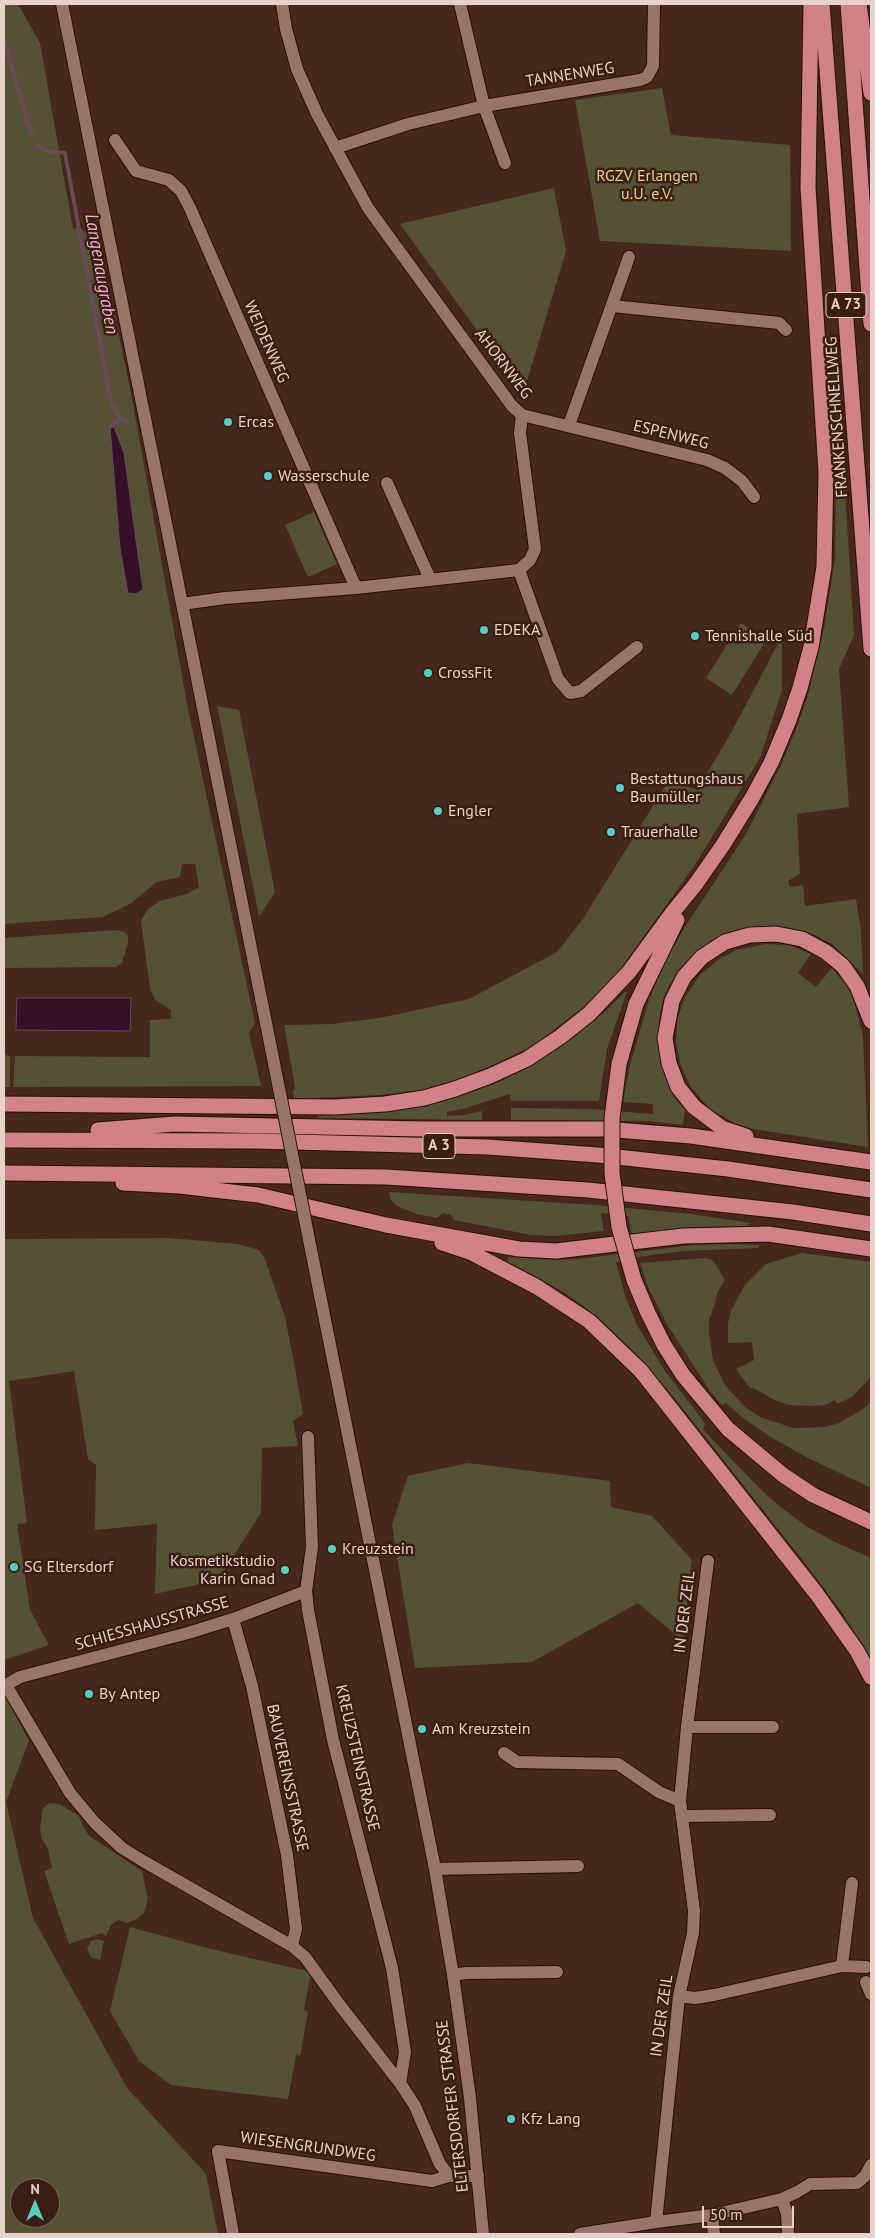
<!DOCTYPE html>
<html>
<head>
<meta charset="utf-8">
<style>
	body { margin:0 }
	#map { position:relative; width:875px; height:2238px; overflow:hidden; background:#46281c; font-family:"PT Sans",sans-serif }
	canvas { display:block }
	.frame { position:absolute; inset:0; border:5px solid #e6d2ca; pointer-events:none }
	.north { position:absolute; left:10px; top:2178px; width:50px; height:50px; box-sizing:border-box; background:#3b1e13; border:1px solid #7f665c; border-radius:50%; rotate:0deg; font-size:14px; font-weight:700; line-height:20px; text-align:center; color:#e6d2ca }
	.north::after { content:''; display:block; margin:auto; width:18px; height:22px; background:#57cec2; clip-path:polygon(50% 0,100% 100%,50% 72%,0 100%) }
	.scale { position:absolute; left:702px; top:2206px; width:92px; height:22px; box-sizing:border-box; border:2px solid #e6d2ca; border-top:0; padding-left:6px; font-size:15px; line-height:18px; white-space:nowrap; color:#e6d2ca; -webkit-text-stroke:4px #3b1e13; paint-order:stroke }
</style>
</head>
<body>
<div id="map">
<canvas width="875" height="2238"></canvas>
<div class="frame"></div>
<div class="north">N</div>
<div class="scale">50 m</div>
</div>
<script>
const ctx = document.querySelector('canvas').getContext('2d');
ctx.lineJoin = 'round';
function fill(path, color) {
  ctx.fillStyle = color;
  ctx.fill(path, 'evenodd');
}
function shape(rows) {
  const path = new Path2D();
  for (const r of rows) {
    path.moveTo(r[0], r[1]);
    for (let i = 2; i < r.length; i += 2) path.lineTo(r[i], r[i + 1]);
  }
  return path;
}
function trace(path, color, width, dash) {
  ctx.strokeStyle = color;
  ctx.lineWidth = width;
  ctx.lineCap = dash ? 'butt' : 'round';
  ctx.setLineDash(dash || []);
  ctx.stroke(path);
}
function drawText(font, color, halo, rows, align = 'center') {
  ctx.font = font + ' "PT Sans",sans-serif';
  ctx.lineWidth = 5;
  ctx.setLineDash([]);
  ctx.textBaseline = 'middle';
  ctx.strokeStyle = halo;
  ctx.fillStyle = color;
  for (const [text, x, y, turn = 0] of rows) {
    ctx.save();
    ctx.translate(x, y);
    ctx.rotate((+turn || 0) * Math.PI / 180);
    ctx.textAlign = isNaN(turn) ? turn : align;
    if (halo) ctx.strokeText(text, 0, 0);
    ctx.fillText(text, 0, 0);
    ctx.restore();
  }
}
const green = shape([
	[4,4,18,4,40,43,73,229,79,227,94,239,102,254,131,393,188,709,255,1023,249,1033,261,1086,13,1087,15,1056,150,1057,150,1020,171,1019,171,1010,155,1000,150,989,141,921,147,910,159,901,187,894,199,887,195,864,182,864,180,877,157,882,130,904,103,917,4,924],
	[662,88,671,135,790,145,791,251,600,241,575,100],
	[554,188,566,251,523,394,400,224],
	[844,475,854,635,839,669,849,807,797,814,800,874,788,881,790,887,803,885,805,906,856,899,861,931,863,974,832,944,815,935,794,929,774,926,757,926,723,935,709,942,686,963,673,979,664,996,660,1014,658,1031,660,1061,674,1097,685,1110,683,1125,648,1121,511,1120,511,1108,591,1109,653,1114,653,1104,623,1102,630,1065,649,1000,664,963,683,930,746,834,780,767,795,732,807,699,824,629,835,559,836,476],
	[314,512,337,564,308,577,285,525],
	[741,623,767,639,732,695,706,678],
	[782,636,782,690,760,758,695,865,611,982,585,1006,531,1047,467,1077,423,1090,380,1095,294,1099,293,1092,295,1087,284,1025,332,1024,379,1018,469,999,557,952,583,919,669,780,697,790,731,733],
	[217,706,239,710,275,892,259,917],
	[116,930,124,932,128,936,128,943,122,963,116,967,4,968,4,938],
	[766,944,789,945,811,954,798,973,816,987,832,968,846,985,854,1000,863,1036,868,1147,741,1127,710,1109,690,1086,680,1063,676,1040,678,1017,685,997,699,976,719,959,736,950],
	[625,992,627,992,607,1049,599,1101,511,1101,510,1094,463,1109,447,1112,447,1116,464,1115,482,1111,482,1120,317,1118,318,1116,405,1109,467,1094,503,1080,561,1047,606,1011],
	[4,1055,10,1056,10,1087,4,1087],
	[389,1192,595,1205,691,1214,751,1223,747,1226,696,1227,632,1235,628,1216,601,1213,604,1231,554,1236,531,1235,454,1220,451,1215,443,1213,437,1218,417,1214,397,1206,390,1199],
	[168,1238,238,1244,259,1250,265,1259,285,1317,295,1368,303,1414,293,1421,298,1446,262,1448,261,1513,218,1580,155,1594,157,1524,95,1530,96,1465,88,1459,74,1371,9,1381,27,1523,17,1524,30,1610,49,1645,4,1660,4,1239],
	[730,1244,760,1245,758,1248,684,1251,638,1257,616,1262,625,1295,637,1325,665,1371,705,1423,703,1429,713,1440,763,1492,782,1508,806,1526,833,1541,871,1558,871,1659,841,1611,805,1563,672,1395,633,1351,599,1318,582,1305,562,1291,507,1261,509,1257,555,1260,577,1259,694,1245],
	[802,1253,871,1262,871,1377,852,1397,837,1404,835,1400,825,1405,812,1406,789,1405,774,1400,754,1388,750,1388,736,1369,754,1360,752,1342,728,1343,728,1323,731,1311,744,1286,766,1264],
	[705,1258,712,1260,716,1265,725,1280,718,1291,714,1306,709,1320,709,1334,713,1360,725,1385,745,1407,760,1417,793,1428,825,1427,839,1423,863,1409,871,1402,871,1488,804,1456,769,1436,743,1418,726,1403,722,1405,710,1391,668,1326,648,1287,640,1263],
	[468,1463,610,1481,611,1507,652,1516,692,1560,683,1641,638,1603,532,1662,415,1668,392,1525,408,1476],
	[4,1694,29,1741,6,1802,33,1918,127,2088,206,2174,218,2234,4,2234],
	[20,2188,50,2188,50,2218,20,2218],
	[49,1803,59,1804,78,1815,88,1835,142,1871,148,1899,144,1913,137,1919,127,1923,118,1920,111,1925,106,1936,102,1933,69,1944,44,1871,52,1868,48,1849,41,1837,40,1827,43,1808],
	[130,1927,211,1949,311,1972,304,2010,308,2012,300,2056,296,2055,288,2099,171,2085,139,2061,110,2011],
	[97,1939,104,1941,100,1960,91,1957,87,1949,91,1941]
]);
const water = shape([
	[110,427,114,427,124,453,143,590,136,594,128,593,120,549,110,427],
	[17,998,131,998,130,1031,16,1030,17,998]
]);
const stream = shape([
	[4,40,32,136],
	[38,146,47,151,65,153,111,402,121,419,127,421],
	[110,427,121,419]
]);
const minor = shape([
	[62,4,267,1028],
	[282,4,286,29,297,69,317,114,368,208,512,406,522,415,520,433,535,549,530,560,519,570],
	[460,4,484,106,505,163],
	[115,140,136,171,169,180,181,191,190,208,356,588],
	[335,148,408,124,484,106,640,80,647,77,653,66,654,4],
	[612,306,779,323,786,330],
	[522,415,707,460,725,468,742,481,754,497],
	[569,425,629,257],
	[387,483,430,579],
	[519,570,558,679,570,693,581,691,637,647],
	[182,604,225,598,356,588,519,570],
	[320,1295,435,1869,453,1975,470,2098,483,2234],
	[308,1437,312,1547,306,1591,308,1610,333,1740,392,1968,405,2052,400,2083],
	[306,1591,233,1619,188,1633,20,1677,6,1685,70,1793,95,1823,122,1848,143,1861,292,1946,305,1957,339,2004,400,2083,415,2106,440,2164,449,2176],
	[233,1619,252,1686,287,1855,296,1929,292,1946],
	[687,1727,773,1727],
	[504,1753,517,1762,618,1764,659,1792,680,1801],
	[683,1816,770,1815],
	[435,1869,578,1866],
	[842,1966,852,1883],
	[453,1975,466,1973,557,1972],
	[866,1982,871,1994],
	[679,1996,695,1998,714,1995,842,1966,866,1967],
	[782,2199,787,2214,788,2234],
	[712,2215,714,2234],
	[656,2222,679,1996,693,1933,694,1911,680,1801,687,1727,708,1561],
	[233,2234,218,2151,432,2181,449,2176,478,2176],
	[580,2234,656,2222,712,2215,782,2199,797,2192,810,2184,857,2183,865,2176,871,2165]
]);
const highway = shape([
	[822,4,871,649],
	[848,4,871,324],
	[859,4,871,93],
	[619,1064,636,1004,677,920],
	[4,1104,335,1107,385,1104,424,1098,455,1089,490,1076,527,1059,560,1037,589,1014,629,972,673,912,695,885,723,845,752,798,771,763,789,720,800,688,811,647,824,567,826,472,808,188,811,4],
	[98,1130,175,1124,423,1129,604,1129,691,1136,871,1162],
	[746,1136,722,1128,694,1107,678,1087,669,1063,665,1038,672,1001,684,977,702,957,725,942,750,935,776,934,802,939,826,952,843,966,857,986,871,1021],
	[4,1140,254,1141,487,1147,598,1155,728,1169,871,1190],
	[4,1173,386,1177,588,1190,793,1212,871,1224],
	[123,1183,179,1186,258,1195,386,1225,519,1249,556,1251,683,1236,768,1234,871,1249],
	[442,1243,472,1253,537,1287,589,1321,641,1371,816,1593,857,1651,871,1677],
	[634,1280,648,1313,664,1345,683,1375,728,1429,783,1475,813,1495,871,1522]
]);
const minorBridge = shape([
	[267,1028,320,1295]
]);
const highwayBridge = shape([
	[619,1064,612,1118,612,1173,619,1227,634,1280]
]);
const markers = [
	[228,422,5,"#57cec2"],
	[268,476,5,"#57cec2"],
	[484,630,5,"#57cec2"],
	[695,636,5,"#57cec2"],
	[428,673,5,"#57cec2"],
	[620,788,5,"#57cec2"],
	[438,811,5,"#57cec2"],
	[611,832,5,"#57cec2"],
	[332,1549,5,"#57cec2"],
	[14,1567,5,"#57cec2"],
	[285,1570,5,"#57cec2"],
	[89,1694,5,"#57cec2"],
	[422,1729,5,"#57cec2"],
	[511,2119,5,"#57cec2"]
];
const shields = [
	[846,305,40],
	[439,1146,32]
];
const shieldNames = [
	["A 73",846,305],
	["A 3",439,1146]
];
const streetNames = [
	["TANNENWEG",570,75,-9],
	["WEIDENWEG",266,342,66],
	["AHORNWEG",503,364,53],
	["FRANKENSCHNELLWEG",837,417,-94],
	["ESPENWEG",671,435,14],
	["IN DER ZEIL",685,1612,-83],
	["SCHIESSHAUSSTRASSE",152,1624,-16],
	["KREUZSTEINSTRASSE",357,1758,77],
	["BAUVEREINSSTRASSE",287,1778,78],
	["IN DER ZEIL",662,2016,-82],
	["ELTERSDORFER STRASSE",453,2106,-97],
	["WIESENGRUNDWEG",308,2147,8]
];
const parkNames = [
	["RGZV Erlangen",647,176],
	["u.U. e.V.",647,194]
];
const poiNames = [
	["Ercas",238,422],
	["Wasserschule",278,476],
	["EDEKA",494,630],
	["Tennishalle Süd",705,636],
	["CrossFit",438,673],
	["Bestattungshaus",630,779],
	["Baumüller",630,797],
	["Engler",448,811],
	["Trauerhalle",621,832],
	["Kreuzstein",342,1549],
	["Kosmetikstudio",275,1561,"right"],
	["Karin Gnad",275,1579,"right"],
	["SG Eltersdorf",24,1567],
	["By Antep",99,1694],
	["Am Kreuzstein",432,1729],
	["Kfz Lang",521,2119]
];
const waterNames = [
	["Langenaugraben",101,274,80]
];
fill(green, '#555135');
fill(water, '#351028');
trace(water, '#6a4a59', 1);
trace(stream, '#6a4a59', 4);
trace(minor, '#2b1005', 14);
trace(highway, '#2b1005', 17);
trace(minor, '#987568', 12);
trace(highway, '#d0818a', 15);
trace(minorBridge, '#2b1005', 14, []);
trace(highwayBridge, '#2b1005', 17, []);
trace(minorBridge, '#987568', 12);
trace(highwayBridge, '#d0818a', 15);
for (const [x, y, r, color] of markers) {
  const dot = new Path2D();
  dot.arc(x, y, r, 0, 2 * Math.PI);
  ctx.fillStyle = color;
  ctx.fill(dot);
  trace(dot, '#3b1e13', 2);
}
for (const [x, y, w] of shields) {
  const box = new Path2D();
  box.roundRect(x - w / 2, y - 12.5, w, 25, 4);
  ctx.fillStyle = '#3b1e13';
  ctx.fill(box);
  trace(box, '#e6d2ca', 1);
}
drawText('bold 15px', '#e6d2ca', null, shieldNames);
drawText('16px', '#e6d2ca', '#3b1e13', streetNames);
drawText('16px', '#e3d689', '#3b1e13', parkNames);
drawText('16px', '#e6d2ca', '#3b1e13', poiNames, 'left');
drawText('italic 18px', '#f4acd5', '#3b1e13', waterNames);
</script>
</body>
</html>
